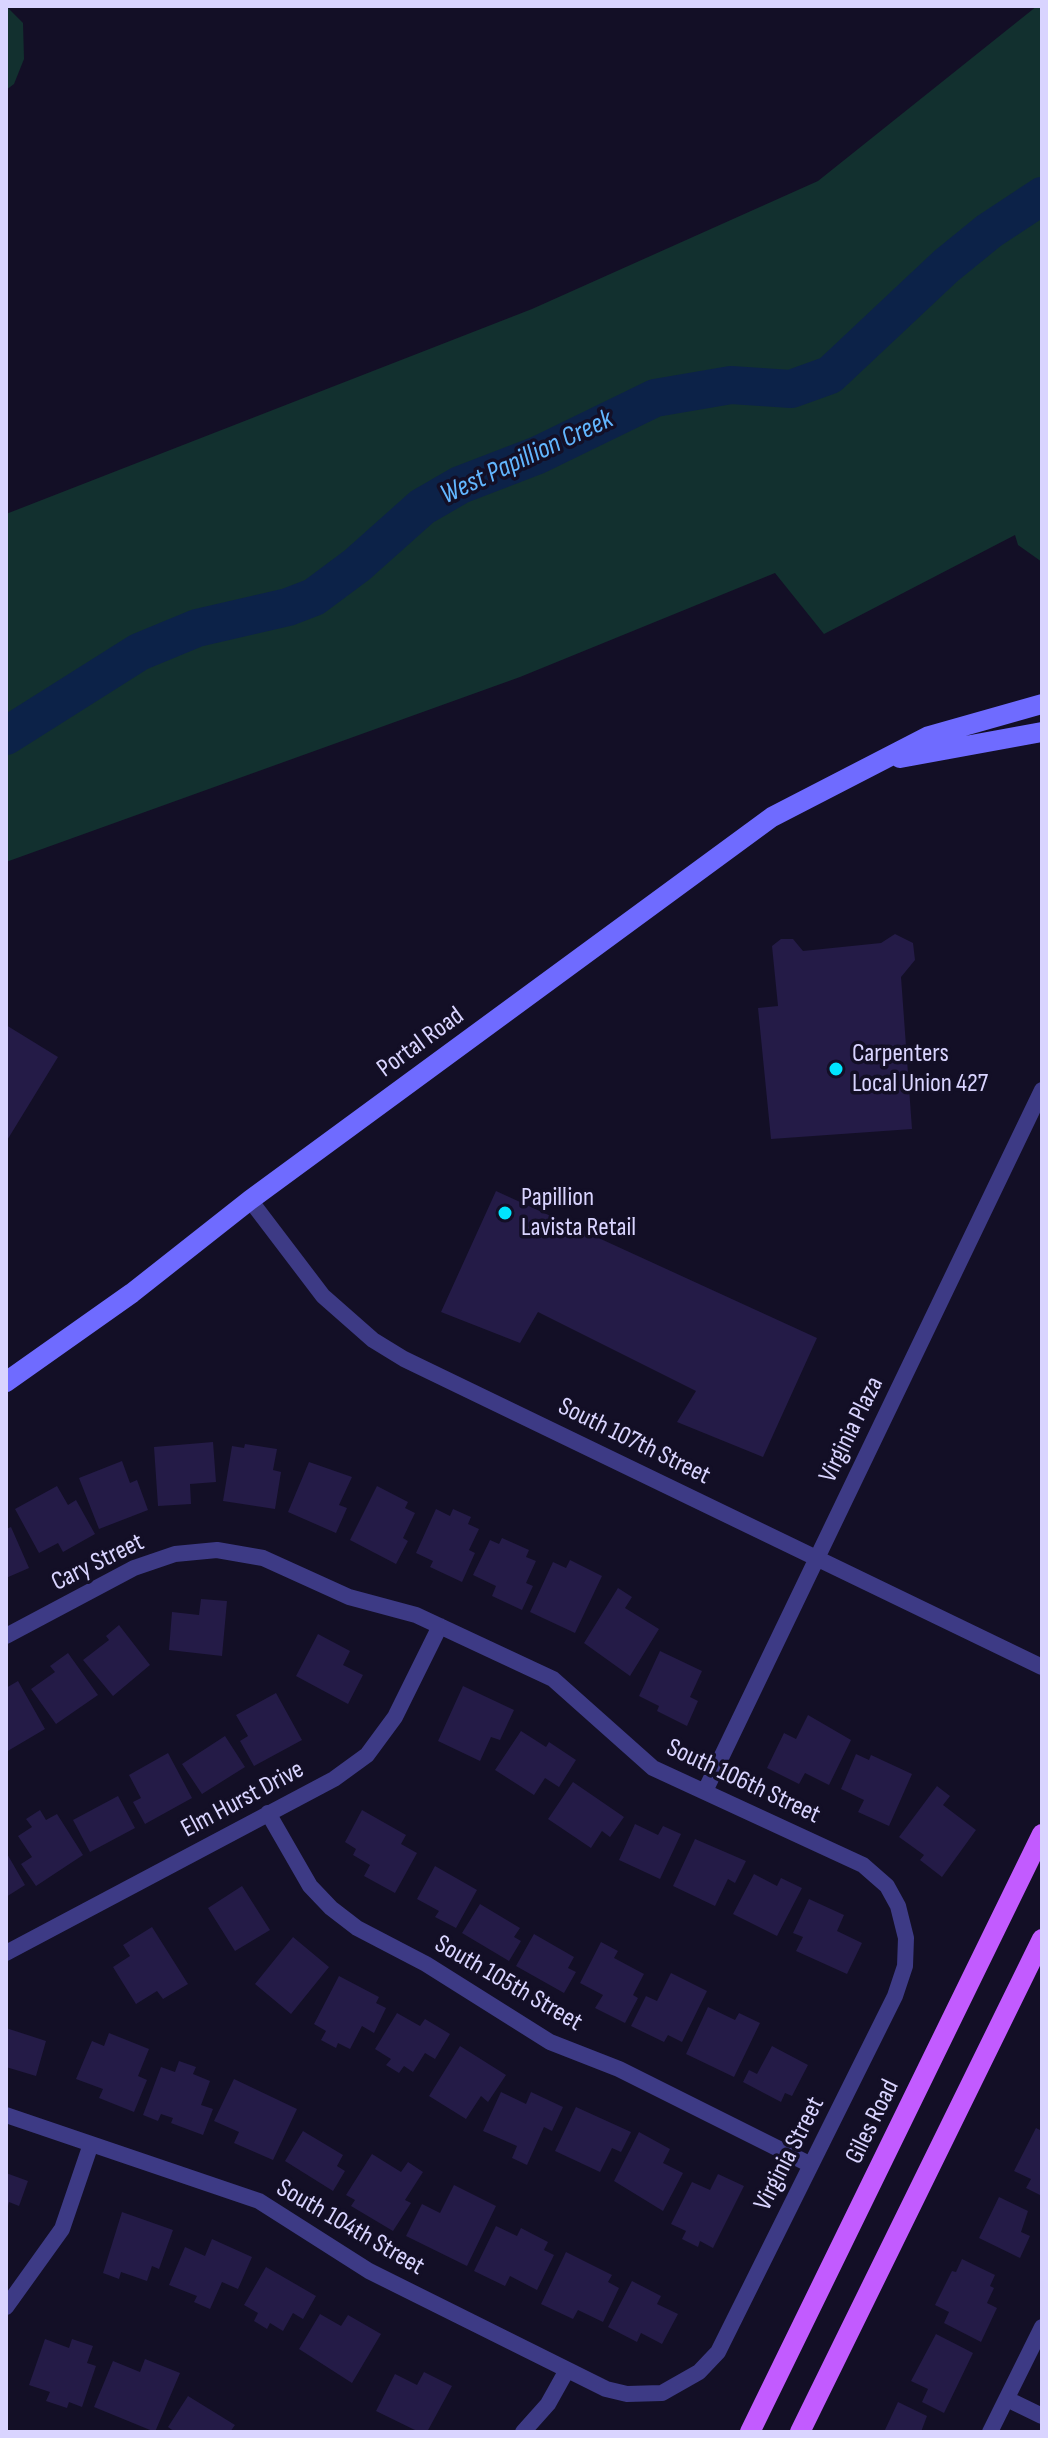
<!DOCTYPE html>
<html>
<head>
<meta charset="utf-8">
<style>
	body { margin:0 }
	#map { position:relative; width:1048px; height:2438px; overflow:hidden; background:#130f26; font-family:"Sofia Sans Condensed",sans-serif }
	canvas { display:block }
	.frame { position:absolute; inset:0; border:8px solid #d9d4ff; pointer-events:none }
</style>
</head>
<body>
<div id="map">
<canvas width="1048" height="2438"></canvas>
<div class="frame"></div>
</div>
<script>
const ctx = document.querySelector('canvas').getContext('2d');
ctx.lineJoin = 'round';
function fill(path, color) {
  ctx.fillStyle = color;
  ctx.fill(path, 'evenodd');
}
function shape(rows) {
  const path = new Path2D();
  for (const r of rows) {
    path.moveTo(r[0], r[1]);
    for (let i = 2; i < r.length; i += 2) path.lineTo(r[i], r[i + 1]);
  }
  return path;
}
function trace(path, color, width, dash) {
  ctx.strokeStyle = color;
  ctx.lineWidth = width;
  ctx.lineCap = dash ? 'butt' : 'round';
  ctx.setLineDash(dash || []);
  ctx.stroke(path);
}
function drawText(font, color, halo, rows, align = 'center') {
  ctx.font = font + ' "Sofia Sans Condensed",sans-serif';
  ctx.lineWidth = 7;
  ctx.setLineDash([]);
  ctx.textBaseline = 'middle';
  ctx.strokeStyle = halo;
  ctx.fillStyle = color;
  for (const [text, x, y, turn = 0] of rows) {
    ctx.save();
    ctx.translate(x, y);
    ctx.rotate((+turn || 0) * Math.PI / 180);
    ctx.textAlign = isNaN(turn) ? turn : align;
    if (halo) ctx.strokeText(text, 0, 0);
    ctx.fillText(text, 0, 0);
    ctx.restore();
  }
}
const green = shape([
	[6,6,23,23,24,59,14,84,6,90],
	[1037,6,1042,6,1042,562,1018,545,1015,535,824,634,775,573,520,677,6,862,6,514,532,309,818,181]
]);
const river = shape([
	[6,736,139,652,197,628,288,607,314,597,357,565,422,507,460,485,538,455,655,398,731,385,791,389,830,375,946,266,989,231,1042,196]
]);
const building = shape([
	[895,934,913,943,915,960,901,977,912,1129,771,1139,758,1008,778,1006,772,946,781,939,793,939,803,951,881,943],
	[6,1025,58,1057,6,1142],
	[496,1191,817,1338,763,1457,677,1422,696,1391,538,1312,520,1343,441,1312],
	[213,1442,216,1482,190,1484,191,1504,158,1506,154,1447],
	[245,1444,277,1449,273,1470,281,1472,275,1509,223,1501,232,1446,244,1448],
	[122,1461,130,1483,137,1480,148,1510,99,1529,79,1478],
	[309,1462,352,1477,339,1505,347,1508,336,1533,288,1512],
	[57,1486,68,1505,76,1500,95,1534,63,1552,58,1543,39,1553,15,1509],
	[377,1486,408,1502,405,1508,415,1513,403,1538,408,1541,396,1564,350,1540],
	[436,1509,450,1516,453,1509,471,1517,468,1524,479,1529,469,1550,475,1553,462,1582,430,1567,433,1561,416,1553],
	[11,1527,29,1568,6,1578,6,1529],
	[502,1538,529,1550,526,1557,536,1561,526,1583,533,1586,522,1610,492,1596,496,1586,473,1575,490,1540,499,1544],
	[570,1560,602,1576,575,1633,530,1612,553,1562,566,1568],
	[618,1588,632,1597,625,1608,659,1629,630,1676,584,1643],
	[201,1599,227,1601,222,1656,169,1650,172,1612,199,1615],
	[119,1625,150,1665,113,1696,83,1660,109,1640,106,1636],
	[318,1634,350,1651,343,1665,363,1675,348,1704,296,1676],
	[660,1651,702,1671,690,1697,698,1701,687,1726,657,1711,659,1706,639,1696],
	[68,1653,98,1695,56,1724,31,1689,55,1672,50,1666],
	[18,1681,45,1729,6,1752,6,1688],
	[463,1686,514,1710,500,1740,491,1737,480,1761,438,1741],
	[276,1693,302,1740,254,1766,240,1741,248,1736,236,1715],
	[808,1715,851,1740,829,1785,805,1773,799,1784,767,1768,784,1733,796,1739],
	[521,1731,546,1747,549,1742,576,1760,559,1787,545,1778,534,1795,495,1770],
	[225,1736,245,1767,202,1794,182,1764],
	[168,1753,192,1798,145,1824,133,1802,141,1798,129,1775],
	[856,1754,869,1760,871,1755,912,1774,889,1826,858,1812,864,1800,841,1789],
	[573,1782,624,1817,610,1837,602,1831,591,1848,548,1819],
	[937,1786,950,1796,943,1805,976,1830,942,1877,920,1860,924,1855,899,1837],
	[118,1796,135,1828,90,1852,73,1820],
	[40,1810,46,1820,57,1814,83,1855,36,1886,21,1864,32,1857,18,1836,32,1827,26,1819],
	[362,1810,406,1835,401,1844,417,1853,395,1893,364,1876,370,1865,353,1855,356,1849,345,1842],
	[635,1824,658,1835,663,1826,681,1834,660,1879,619,1860],
	[695,1839,746,1861,735,1883,728,1879,715,1906,673,1886],
	[6,1852,25,1885,6,1897],
	[435,1866,477,1890,456,1928,435,1917,439,1911,417,1899],
	[754,1874,777,1886,781,1878,802,1888,777,1936,733,1914],
	[242,1886,270,1930,235,1951,208,1908],
	[809,1899,844,1915,837,1931,862,1943,847,1974,796,1951,803,1937,793,1933],
	[480,1904,520,1928,514,1937,521,1941,509,1961,462,1933],
	[152,1927,188,1984,163,1999,157,1991,136,2004,113,1967,130,1956,123,1945],
	[534,1934,574,1957,568,1968,576,1972,564,1993,516,1966],
	[293,1937,329,1967,291,2014,255,1984],
	[601,1942,618,1951,614,1958,644,1974,633,1995,638,1998,625,2023,595,2008,603,1995,580,1983],
	[671,1973,707,1991,682,2042,668,2035,664,2042,631,2026,646,1996,657,2001],
	[339,1976,379,1997,376,2003,386,2008,374,2033,362,2026,350,2049,338,2043,336,2048,321,2040,326,2031,314,2024],
	[708,2007,735,2020,739,2013,760,2023,734,2077,686,2054],
	[397,2013,420,2026,425,2019,450,2034,435,2059,425,2053,413,2072,404,2066,399,2073,386,2065,391,2059,375,2049],
	[6,2028,46,2041,36,2076,6,2067],
	[109,2033,149,2049,138,2076,147,2080,134,2112,99,2098,103,2089,76,2079,92,2041,104,2046],
	[460,2046,506,2075,488,2102,481,2096,466,2119,429,2096],
	[772,2046,808,2065,792,2096,785,2093,781,2102,743,2082,749,2070,757,2074],
	[179,2061,196,2067,193,2074,210,2081,201,2105,213,2109,203,2135,171,2123,173,2118,161,2114,158,2121,143,2115,161,2067,175,2072],
	[234,2079,297,2109,273,2160,234,2143,239,2132,214,2121],
	[501,2092,526,2104,531,2092,563,2107,552,2131,544,2127,527,2165,512,2158,517,2146,483,2131],
	[576,2107,631,2132,621,2152,612,2148,600,2172,555,2151],
	[1036,2128,1042,2131,1042,2196,1026,2188,1031,2179,1014,2171],
	[303,2131,343,2155,337,2166,345,2171,333,2191,285,2161],
	[639,2132,670,2149,663,2163,683,2173,663,2211,614,2181],
	[372,2154,401,2172,408,2162,423,2172,405,2200,411,2203,393,2231,351,2206,355,2200,346,2195],
	[6,2173,28,2181,19,2206,9,2202,7,2210],
	[718,2174,744,2186,713,2248,700,2241,698,2247,682,2239,686,2231,671,2224,692,2182,710,2190],
	[454,2185,496,2206,467,2266,406,2236,422,2204,440,2213],
	[999,2197,1028,2211,1021,2232,1030,2236,1020,2258,979,2238],
	[122,2212,173,2230,159,2269,152,2266,147,2281,121,2272,119,2279,103,2273],
	[496,2226,517,2236,521,2228,548,2242,544,2250,554,2255,537,2290,510,2276,505,2286,474,2271],
	[212,2239,252,2257,238,2289,222,2282,210,2309,194,2302,197,2296,169,2285,185,2247,205,2256],
	[566,2252,612,2275,608,2282,619,2288,603,2322,578,2310,573,2319,541,2304],
	[962,2259,995,2275,990,2286,994,2288,987,2303,997,2308,981,2342,944,2323,949,2312,935,2305,952,2271,956,2272],
	[266,2267,316,2296,303,2319,293,2313,283,2331,270,2323,267,2329,254,2321,258,2313,244,2305],
	[632,2281,661,2296,657,2304,678,2314,662,2344,641,2333,637,2342,608,2327],
	[320,2314,341,2326,348,2315,381,2334,352,2383,299,2349],
	[936,2334,973,2353,944,2413,922,2402,928,2389,911,2381],
	[45,2339,69,2348,72,2339,93,2346,87,2363,96,2366,82,2407,69,2402,67,2408,46,2401,50,2392,29,2385],
	[145,2359,180,2373,155,2432,94,2407,113,2361,140,2372],
	[424,2372,452,2386,427,2432,419,2432,376,2411,395,2374,417,2385],
	[188,2396,235,2425,230,2432,175,2432,168,2427],
	[898,2402,927,2416,921,2432,884,2432]
]);
const street = shape([
	[250,1200,323,1296,373,1340,404,1359,1042,1667],
	[6,1636,134,1568,175,1554,217,1550,263,1558,349,1597,416,1615,553,1679,653,1768,863,1865,887,1886,898,1906,906,1938,905,1966,895,1996,718,2352,699,2372,662,2393,627,2394,606,2389,369,2271,259,2201,6,2115],
	[705,1791,1042,1090],
	[268,1813,310,1886,331,1908,357,1928,426,1964,550,2042,619,2069,811,2165],
	[6,1953,334,1779,367,1755,395,1717,440,1626],
	[6,2307,62,2229,91,2144],
	[1007,2399,1042,2416],
	[523,2432,548,2404,567,2370],
	[990,2432,1042,2327]
]);
const secondary = shape([
	[900,758,1042,732],
	[6,1382,132,1293,250,1200,772,817,929,736,1042,704]
]);
const primary = shape([
	[750,2432,1042,1834],
	[800,2432,1042,1939]
]);
const markers = [
	[836,1069,8,"#00e5ff"],
	[505,1213,8,"#00e5ff"]
];
const streetNames = [
	["Portal Road",421,1043,-36],
	["Virginia Plaza",852,1430,-64],
	["South 107th Street",634,1442,26],
	["Cary Street",98,1563,-26],
	["South 106th Street",743,1782,25],
	["Elm Hurst Drive",243,1800,-28],
	["South 105th Street",508,1984,30],
	["Giles Road",873,2122,-64],
	["Virginia Street",790,2154,-63],
	["South 104th Street",350,2228,30]
];
const poiNames = [
	["Carpenters",852,1054],
	["Local Union 427",852,1084],
	["Papillion",521,1198],
	["Lavista Retail",521,1228]
];
const waterNames = [
	["West Papillion Creek",527,458,-25]
];
fill(green, '#12302f');
trace(river, '#0c2248', 38);
fill(building, '#241b47');
trace(street, '#3d3a85', 16);
trace(secondary, '#6f6bff', 20);
trace(primary, '#c25bff', 20);
for (const [x, y, r, color] of markers) {
  const dot = new Path2D();
  dot.arc(x, y, r, 0, 2 * Math.PI);
  ctx.fillStyle = color;
  ctx.fill(dot);
  trace(dot, '#130f26', 3);
}
drawText('26px', '#d9d4ff', '#130f26', streetNames);
drawText('26px', '#d9d4ff', '#130f26', poiNames, 'left');
drawText('italic 28px', '#62b6ff', '#130f26', waterNames);
</script>
</body>
</html>
